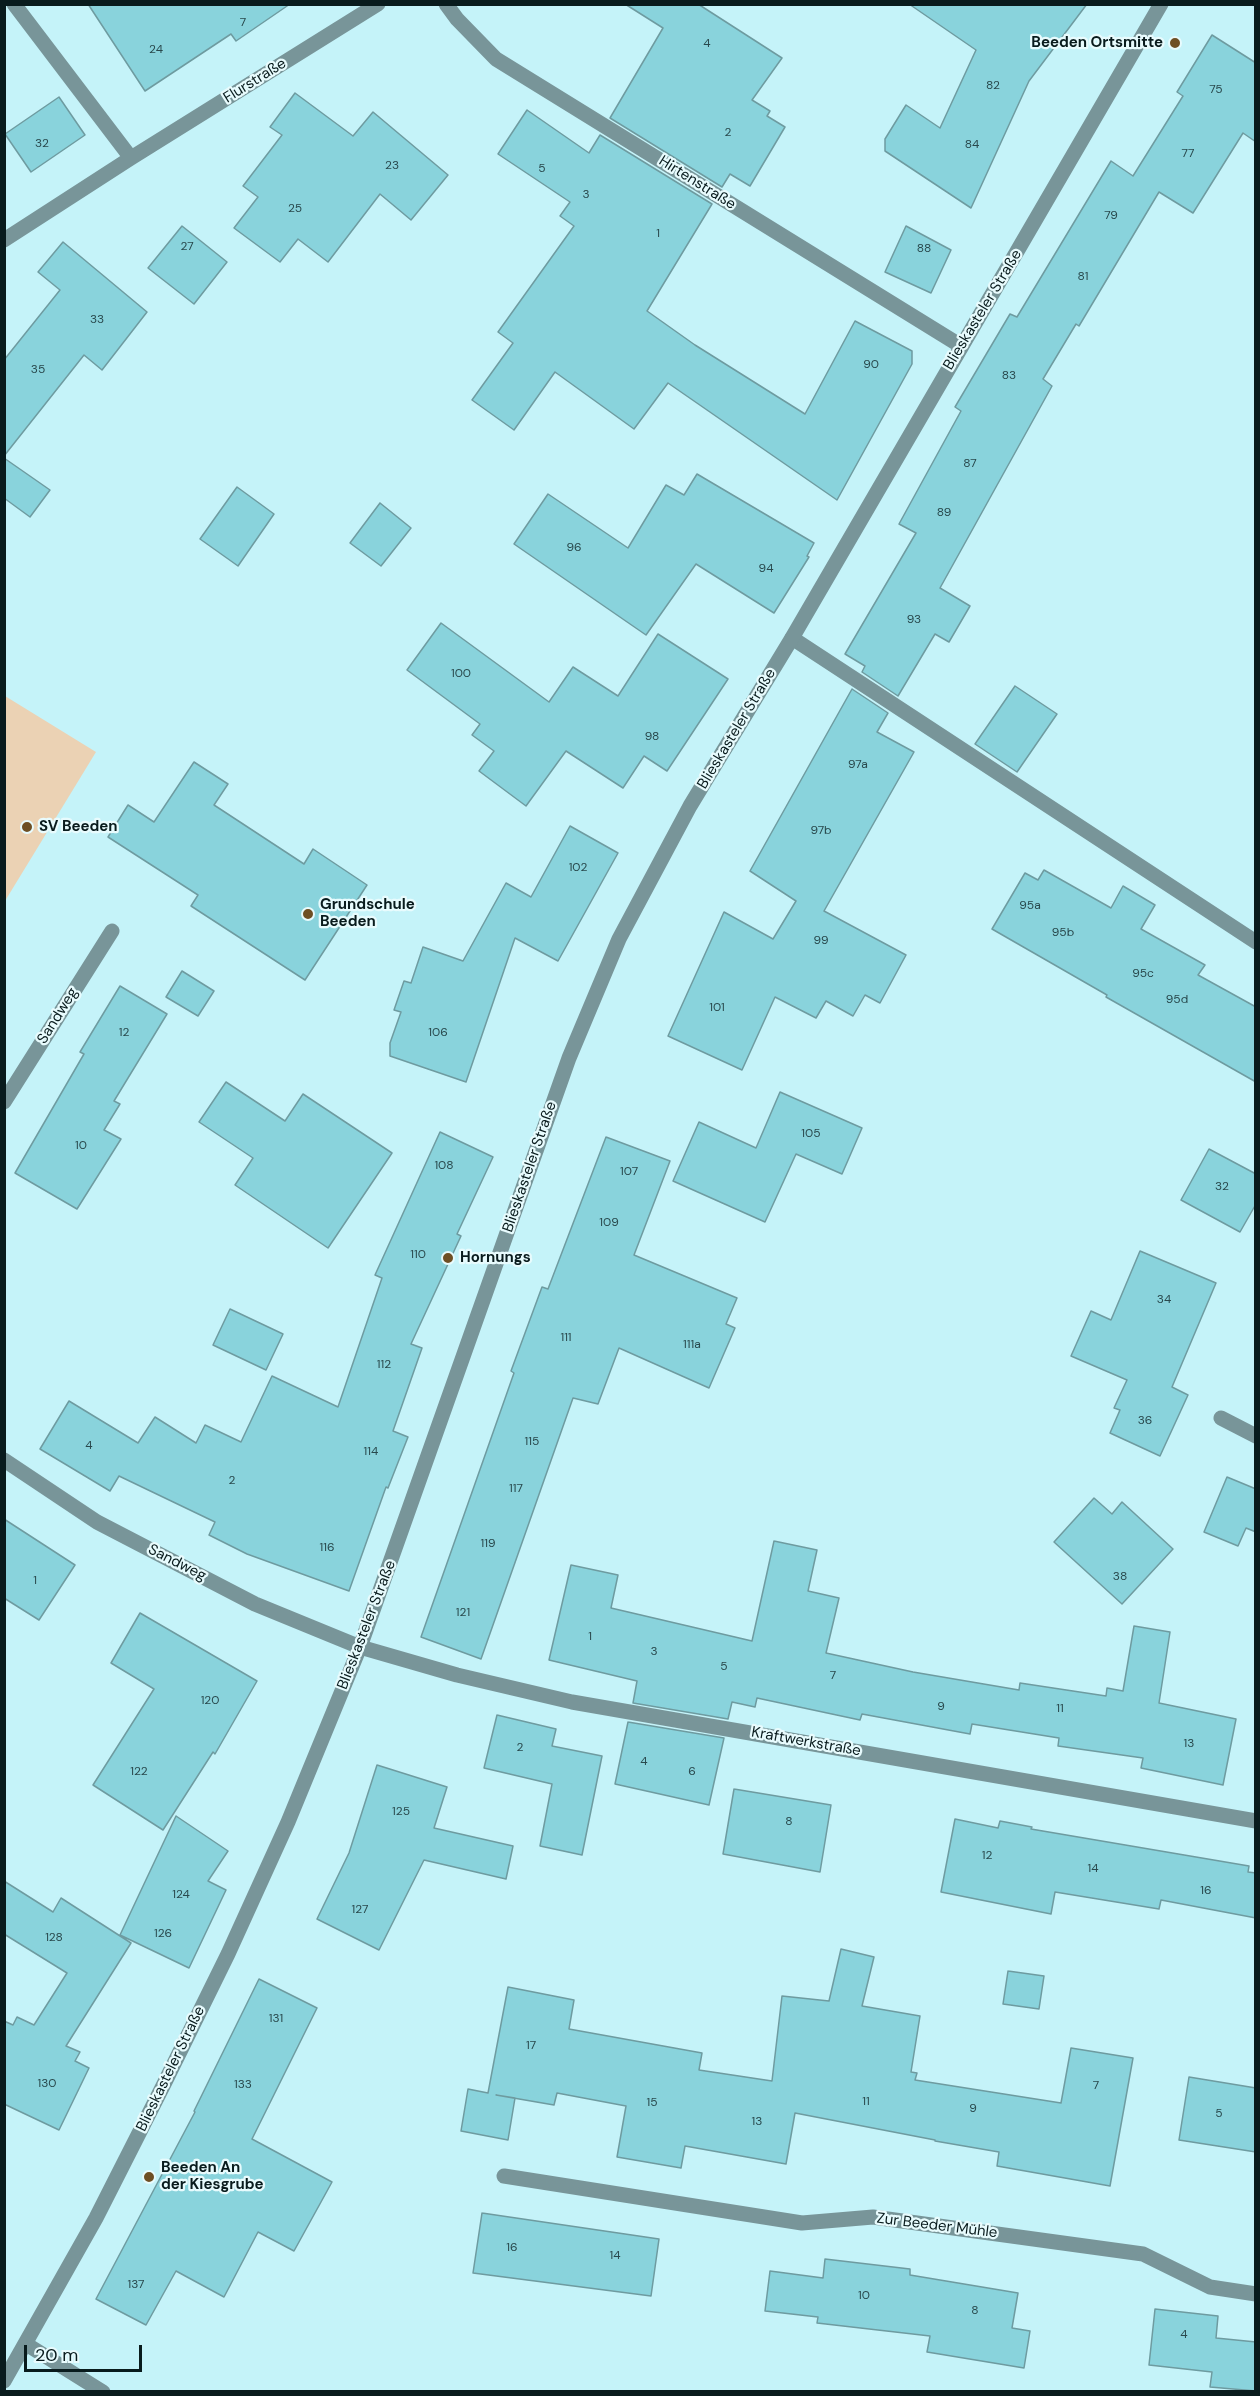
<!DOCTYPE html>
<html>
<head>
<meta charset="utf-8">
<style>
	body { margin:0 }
	#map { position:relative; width:1260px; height:2396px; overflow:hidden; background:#c5f3f9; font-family:"DM Sans",sans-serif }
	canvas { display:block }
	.frame { position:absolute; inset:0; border:6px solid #091b1d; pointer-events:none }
	.scale { position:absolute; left:24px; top:2345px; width:118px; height:27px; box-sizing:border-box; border:3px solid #091b1d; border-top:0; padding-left:8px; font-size:18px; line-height:21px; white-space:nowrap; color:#091b1d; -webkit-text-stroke:4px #e8fbfd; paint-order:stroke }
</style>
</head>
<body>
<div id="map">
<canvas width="1260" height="2396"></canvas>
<div class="frame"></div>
<div class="scale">20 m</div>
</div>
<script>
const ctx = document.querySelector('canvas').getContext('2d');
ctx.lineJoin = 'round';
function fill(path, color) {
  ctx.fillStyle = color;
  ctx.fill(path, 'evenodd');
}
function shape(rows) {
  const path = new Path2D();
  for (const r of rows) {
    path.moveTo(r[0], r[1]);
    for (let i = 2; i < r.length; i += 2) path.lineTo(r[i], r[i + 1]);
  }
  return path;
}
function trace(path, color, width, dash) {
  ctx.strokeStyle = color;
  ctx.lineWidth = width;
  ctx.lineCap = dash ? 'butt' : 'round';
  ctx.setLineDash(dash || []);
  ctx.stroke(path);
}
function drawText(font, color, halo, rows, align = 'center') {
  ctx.font = font + ' "DM Sans",sans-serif';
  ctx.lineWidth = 4.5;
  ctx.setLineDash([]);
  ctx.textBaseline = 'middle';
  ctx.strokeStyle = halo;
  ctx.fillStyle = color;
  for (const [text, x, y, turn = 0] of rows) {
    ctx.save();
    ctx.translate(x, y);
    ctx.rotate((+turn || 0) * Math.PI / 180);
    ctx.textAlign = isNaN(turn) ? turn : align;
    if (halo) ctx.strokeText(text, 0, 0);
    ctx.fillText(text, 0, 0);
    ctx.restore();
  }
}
const green = shape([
	[5,696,96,752,5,901]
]);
const building = shape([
	[88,4,290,4,236,41,231,34,145,91,88,4],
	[625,4,698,4,782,58,752,100,770,111,767,116,785,127,750,186,730,174,722,187,610,118,663,28,625,4],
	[909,4,1087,4,1029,81,971,208,885,151,885,139,906,105,940,128,976,50,909,4],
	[1212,35,1256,63,1256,142,1243,133,1193,213,1159,192,1079,326,1076,324,1043,379,1052,386,940,588,970,606,949,642,935,634,898,696,862,672,865,666,845,654,916,533,899,524,961,411,955,407,1010,314,1017,317,1111,161,1133,176,1183,96,1177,92,1212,35],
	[295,93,353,136,373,112,448,175,411,220,380,194,328,262,298,239,280,262,234,228,258,197,243,186,282,135,270,127,295,93],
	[59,97,85,135,31,172,5,134,59,97],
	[527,110,589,153,600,135,712,204,647,311,695,345,805,414,855,321,912,351,912,364,837,500,668,383,634,429,555,372,514,430,472,400,513,343,498,332,574,226,560,216,570,202,498,154,527,110],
	[182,226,227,262,194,304,148,268,182,226],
	[906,226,951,250,931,293,885,272,906,226],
	[63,242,147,312,102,370,84,355,4,456,4,360,60,290,38,272,63,242],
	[4,458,50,490,30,517,4,498,4,458],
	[697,474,814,543,807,556,809,557,774,613,696,564,646,635,514,544,548,494,628,548,666,485,684,495,697,474],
	[237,487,274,514,238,566,200,539,237,487],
	[380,503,411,528,381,566,350,543,380,503],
	[441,623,549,702,573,667,618,696,658,634,728,679,667,771,644,756,623,788,566,751,526,806,479,771,494,751,472,735,480,724,407,670,441,623],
	[1015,686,1057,714,1017,772,975,744,1015,686],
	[852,689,888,713,877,732,914,752,824,911,906,955,880,1003,865,995,853,1016,826,1001,816,1018,775,997,742,1070,668,1036,724,912,773,939,796,901,750,871,852,689],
	[194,762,228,784,214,805,304,864,313,849,367,885,305,980,191,906,198,895,108,837,128,805,154,822,194,762],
	[570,826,618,853,558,961,515,938,466,1082,390,1056,390,1043,401,1012,394,1010,404,981,411,983,423,947,463,961,506,883,531,897,570,826],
	[1044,870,1111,908,1123,886,1155,905,1141,929,1205,965,1198,975,1256,1007,1256,1082,1106,997,1107,995,992,929,1025,873,1038,880,1044,870],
	[182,971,214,991,198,1016,166,997,182,971],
	[120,986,167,1014,114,1101,120,1104,104,1130,121,1139,77,1209,15,1173,84,1054,80,1052,120,986],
	[226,1082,285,1121,303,1094,392,1153,328,1248,235,1185,253,1158,199,1122,226,1082],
	[780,1092,862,1128,842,1174,796,1154,765,1222,673,1181,699,1122,756,1148,780,1092],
	[440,1132,493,1157,457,1234,461,1236,411,1344,422,1348,393,1431,408,1437,388,1488,386,1487,349,1591,247,1554,209,1535,215,1522,119,1476,110,1491,40,1449,69,1401,138,1443,155,1417,196,1443,205,1425,241,1442,272,1376,338,1407,382,1278,375,1275,440,1132],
	[606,1137,670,1161,634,1255,737,1298,726,1324,735,1328,709,1388,619,1348,598,1404,573,1398,481,1659,421,1637,514,1373,511,1371,542,1287,548,1289,606,1137],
	[1209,1149,1256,1174,1256,1204,1240,1232,1181,1200,1209,1149],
	[1140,1251,1216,1283,1172,1387,1188,1395,1160,1456,1110,1433,1120,1410,1114,1408,1127,1380,1071,1356,1091,1311,1111,1320,1140,1251],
	[230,1309,283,1334,266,1370,213,1345,230,1309],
	[1227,1477,1256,1489,1256,1532,1246,1528,1238,1546,1204,1532,1227,1477],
	[1094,1498,1112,1514,1122,1502,1173,1549,1122,1604,1054,1542,1094,1498],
	[4,1519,75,1565,39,1620,4,1598,4,1519],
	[774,1541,817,1550,808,1591,839,1598,826,1653,913,1672,1019,1690,1020,1683,1106,1696,1107,1688,1123,1691,1134,1626,1170,1632,1159,1703,1236,1719,1223,1785,1141,1768,1143,1758,1058,1746,1059,1738,972,1724,970,1734,862,1714,860,1720,757,1698,755,1707,732,1702,728,1719,633,1703,637,1681,549,1660,571,1565,618,1575,611,1608,752,1641,774,1541],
	[140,1613,257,1681,215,1754,213,1752,163,1830,93,1785,154,1689,111,1663,140,1613],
	[497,1715,556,1729,552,1746,602,1756,582,1855,540,1846,552,1784,484,1768,497,1715],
	[628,1722,724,1738,709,1805,615,1784,628,1722],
	[377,1765,447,1787,434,1828,513,1846,506,1879,424,1860,379,1950,317,1919,349,1853,377,1765],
	[734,1789,831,1805,820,1872,723,1854,734,1789],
	[176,1816,228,1851,208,1881,226,1890,189,1968,120,1935,176,1816],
	[955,1819,998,1828,1000,1821,1032,1827,1031,1829,1249,1866,1248,1872,1256,1873,1256,1918,1161,1900,1159,1909,1055,1892,1051,1914,941,1892,955,1819],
	[4,1881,53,1912,61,1898,131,1943,66,2046,80,2052,75,2061,89,2068,59,2130,4,2104,4,2021,13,2025,17,2017,34,2025,67,1973,4,1934,4,1881],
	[841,1949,874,1957,862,2006,920,2016,911,2072,917,2073,915,2080,1061,2103,1071,2048,1133,2058,1110,2186,997,2166,999,2152,935,2141,935,2140,795,2113,786,2164,685,2146,681,2168,617,2157,626,2106,557,2093,554,2105,496,2095,515,2098,508,2140,461,2131,468,2089,488,2093,508,1987,574,2000,569,2029,702,2053,699,2070,772,2081,782,1996,829,2001,841,1949],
	[1008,1971,1044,1976,1039,2009,1003,2004,1008,1971],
	[259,1979,317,2008,252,2139,332,2182,294,2251,258,2232,224,2297,176,2271,146,2325,96,2299,195,2112,194,2111,259,1979],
	[1189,2077,1256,2088,1256,2152,1179,2140,1189,2077],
	[482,2213,659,2239,651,2296,473,2273,482,2213],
	[825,2259,910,2269,910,2275,1018,2293,1012,2328,1030,2331,1024,2368,927,2352,930,2336,817,2323,818,2317,765,2311,770,2271,823,2278,825,2259],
	[1155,2309,1218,2316,1216,2338,1256,2342,1256,2391,1210,2387,1212,2372,1149,2365,1155,2309]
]);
const service = shape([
	[792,638,1256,942]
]);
const minor = shape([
	[14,4,131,158],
	[446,4,457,19,496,59,961,346],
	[4,240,131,158,378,4],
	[4,1102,112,931],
	[1221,1418,1256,1436],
	[4,1460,97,1522,255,1604,360,1647,457,1675,572,1702,1256,1821],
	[504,2176,802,2223,873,2217,1143,2254,1210,2287,1256,2294],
	[26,2344,103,2392]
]);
const tertiary = shape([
	[4,2381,96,2218,164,2084,228,1954,288,1822,360,1647,569,1058,619,939,690,806,792,638,1161,4]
]);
const markers = [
	[1175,43,6,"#6e4f24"],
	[27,827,6,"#6e4f24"],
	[308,914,6,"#6e4f24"],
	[448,1258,6,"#6e4f24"],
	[149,2177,6,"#6e4f24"]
];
const numberNames = [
	["7",243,23],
	["4",707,44],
	["24",156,50],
	["82",993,86],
	["75",1216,90],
	["2",728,133],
	["32",42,144],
	["84",972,145],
	["77",1188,154],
	["23",392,166],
	["5",542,169],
	["3",586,195],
	["25",295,209],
	["79",1111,216],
	["1",658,234],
	["27",187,247],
	["88",924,249],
	["81",1083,277],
	["33",97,320],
	["90",871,365],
	["35",38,370],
	["83",1009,376],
	["87",970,464],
	["89",944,513],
	["96",574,548],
	["94",766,569],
	["93",914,620],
	["100",461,674],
	["98",652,737],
	["97a",858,765],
	["97b",821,831],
	["102",578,868],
	["95a",1030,906],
	["95b",1063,933],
	["99",821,941],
	["95c",1143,974],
	["95d",1177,1000],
	["101",717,1008],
	["12",124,1033],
	["106",438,1033],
	["105",811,1134],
	["10",81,1146],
	["108",444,1166],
	["107",629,1172],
	["32",1222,1187],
	["109",609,1223],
	["110",418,1255],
	["34",1164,1300],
	["111",566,1338],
	["111a",692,1345],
	["112",384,1365],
	["36",1145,1421],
	["115",532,1442],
	["4",89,1446],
	["114",371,1452],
	["2",232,1481],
	["117",516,1489],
	["119",488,1544],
	["116",327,1548],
	["38",1120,1577],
	["1",35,1581],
	["121",463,1613],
	["1",590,1637],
	["3",654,1652],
	["5",724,1667],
	["7",833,1676],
	["120",210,1701],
	["9",941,1707],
	["11",1060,1709],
	["13",1189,1744],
	["2",520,1748],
	["4",644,1762],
	["122",139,1772],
	["6",692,1772],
	["125",401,1812],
	["8",789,1822],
	["12",987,1856],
	["14",1093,1869],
	["16",1206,1891],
	["124",181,1895],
	["127",360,1910],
	["126",163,1934],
	["128",54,1938],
	["131",276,2019],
	["17",531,2046],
	["130",47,2084],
	["133",243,2085],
	["7",1096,2086],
	["11",866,2102],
	["15",652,2103],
	["9",973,2109],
	["5",1219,2114],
	["13",757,2122],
	["16",512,2248],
	["14",615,2256],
	["137",136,2285],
	["10",864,2296],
	["8",975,2311],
	["4",1184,2335]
];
const poiNames = [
	["Beeden Ortsmitte",1163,43,"right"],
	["SV Beeden",39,827],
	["Grundschule",320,905],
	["Beeden",320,922],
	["Hornungs",460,1258],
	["Beeden An",161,2168],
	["der Kiesgrube",161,2185]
];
const streetNames = [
	["Flurstraße",255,81,-32],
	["Hirtenstraße",697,183,32],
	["Blieskasteler Straße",983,310,-59],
	["Blieskasteler Straße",737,729,-59],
	["Sandweg",58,1016,-58],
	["Blieskasteler Straße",530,1167,-71],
	["Sandweg",177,1563,27],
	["Blieskasteler Straße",367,1625,-69],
	["Kraftwerkstraße",806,1742,10],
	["Blieskasteler Straße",171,2069,-64],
	["Zur Beeder Mühle",937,2226,7]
];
fill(green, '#ebd2b4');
fill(building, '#89d3dc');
trace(building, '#6e9ba0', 1.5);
trace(service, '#789599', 15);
trace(minor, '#789599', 15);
trace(tertiary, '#789599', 15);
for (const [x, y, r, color] of markers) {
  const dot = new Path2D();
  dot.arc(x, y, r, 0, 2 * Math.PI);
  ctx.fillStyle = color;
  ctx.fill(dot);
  trace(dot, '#e8fbfd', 2);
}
drawText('12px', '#29494d', null, numberNames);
drawText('bold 15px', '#091b1d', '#e8fbfd', poiNames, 'left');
drawText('15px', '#091b1d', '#e8fbfd', streetNames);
</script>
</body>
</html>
